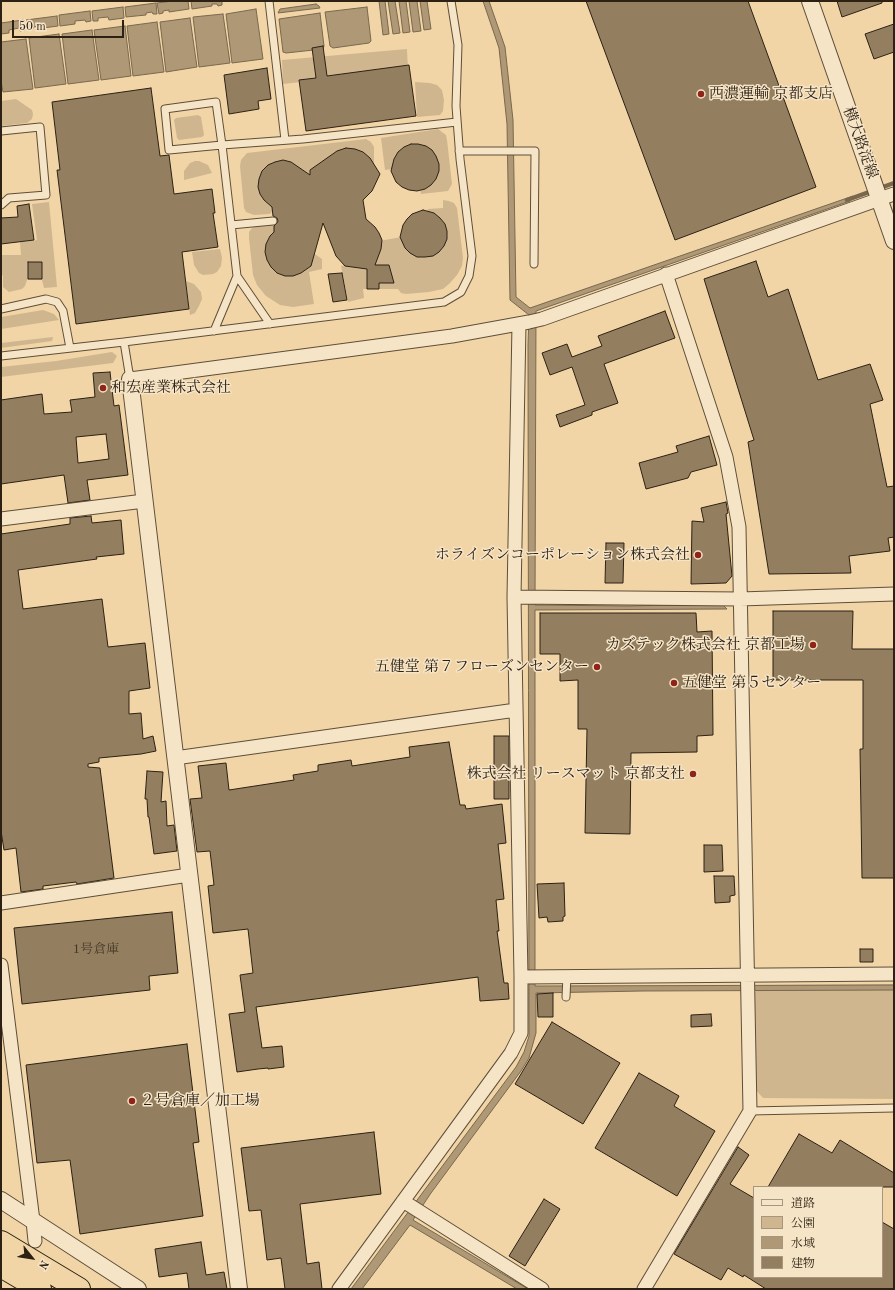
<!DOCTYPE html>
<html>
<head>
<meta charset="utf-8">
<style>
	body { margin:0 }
	#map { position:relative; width:895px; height:1290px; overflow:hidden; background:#f1d5a7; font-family:"Old Standard TT","Noto Serif JP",serif }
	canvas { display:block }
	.frame { position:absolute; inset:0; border:2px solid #2d2114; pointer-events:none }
	.legend { position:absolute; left:753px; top:1186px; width:130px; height:92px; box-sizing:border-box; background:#f6e4c6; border:1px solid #a6967f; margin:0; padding:5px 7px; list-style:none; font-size:12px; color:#2d2114 }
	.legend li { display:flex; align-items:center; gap:8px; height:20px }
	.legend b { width:20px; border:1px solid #a6967f }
	.north { position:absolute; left:12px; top:1238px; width:40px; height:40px; -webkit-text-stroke:3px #f6e4c6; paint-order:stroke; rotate:120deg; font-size:11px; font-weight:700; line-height:16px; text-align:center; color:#2d2114 }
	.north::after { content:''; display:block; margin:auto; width:14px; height:18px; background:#2d2114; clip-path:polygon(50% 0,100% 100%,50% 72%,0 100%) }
	.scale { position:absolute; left:12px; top:20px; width:112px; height:18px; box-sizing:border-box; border:2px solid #2d2114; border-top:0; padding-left:5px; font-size:12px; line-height:14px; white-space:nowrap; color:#2d2114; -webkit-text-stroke:3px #f6e4c6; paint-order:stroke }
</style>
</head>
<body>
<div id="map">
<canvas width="895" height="1290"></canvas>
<div class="frame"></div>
<ul class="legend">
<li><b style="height:5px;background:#f6e4c6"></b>道路</li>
<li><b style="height:11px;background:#d0b68e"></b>公園</li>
<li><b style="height:11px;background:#ae9875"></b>水域</li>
<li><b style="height:11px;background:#937f60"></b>建物</li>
</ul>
<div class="north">N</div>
<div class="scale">50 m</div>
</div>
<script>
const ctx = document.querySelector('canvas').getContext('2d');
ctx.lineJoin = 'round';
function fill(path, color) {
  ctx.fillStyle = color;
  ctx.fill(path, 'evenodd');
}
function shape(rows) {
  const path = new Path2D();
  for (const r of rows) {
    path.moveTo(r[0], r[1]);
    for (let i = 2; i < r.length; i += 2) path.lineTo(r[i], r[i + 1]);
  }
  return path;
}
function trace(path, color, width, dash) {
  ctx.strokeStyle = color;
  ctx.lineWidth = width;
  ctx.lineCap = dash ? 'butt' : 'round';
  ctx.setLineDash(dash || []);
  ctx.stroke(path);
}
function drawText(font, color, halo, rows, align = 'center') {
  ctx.font = font + ' "Old Standard TT","Noto Serif JP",serif';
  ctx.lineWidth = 3;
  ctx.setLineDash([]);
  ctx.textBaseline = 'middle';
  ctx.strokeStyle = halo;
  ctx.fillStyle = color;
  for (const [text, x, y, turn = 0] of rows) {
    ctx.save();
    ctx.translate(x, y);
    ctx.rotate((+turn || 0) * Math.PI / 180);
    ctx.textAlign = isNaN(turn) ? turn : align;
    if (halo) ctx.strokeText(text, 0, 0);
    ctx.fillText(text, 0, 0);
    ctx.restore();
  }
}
const green = shape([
	[407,49,408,70,283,84,282,60],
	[415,82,430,83,437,85,442,90,444,100,443,111,440,115,417,117],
	[16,99,32,110,33,114,32,119,27,123,1,126,1,101],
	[198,115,201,117,204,135,202,137,179,140,177,138,174,120,176,118],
	[438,129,446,135,447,140,452,184,448,191,421,194,420,189,392,169,385,170,381,138],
	[366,139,371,142,374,147,374,169,298,178,270,214,254,215,246,212,244,208,240,166,241,160,247,153],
	[195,161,199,161,208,165,212,173,184,180,184,171,190,163],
	[443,200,449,201,454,203,457,208,463,258,462,266,457,275,450,283,443,289,429,292,406,294,401,293,398,289,363,289,364,298,348,302,341,266,371,258,379,241,413,235,428,209,443,208],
	[49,202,57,287,44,288,42,280,27,280,25,286,22,289,9,292,3,287,3,276,1,273,1,255,21,255,20,242,37,240,32,204],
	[259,224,272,224,322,259,322,269,309,272,314,304,293,307,280,305,266,296,257,285,253,275,249,238,249,232,252,228],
	[220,249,222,258,221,266,217,272,213,274,203,275,199,273,194,265,192,252],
	[186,281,194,284,201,292,202,299,199,306,195,313,190,315],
	[43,310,54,314,59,320,1,329,1,317],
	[53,337,52,341,1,348,1,343],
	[112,352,117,356,113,363,1,377,1,367,56,361],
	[894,984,894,1099,763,1098,754,1088,754,993,764,985]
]);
const water = shape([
	[173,1,188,1,189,9,169,12,169,10,163,11,163,13,159,14,157,3,173,1],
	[191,1,222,1,222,5,218,6,217,4,212,4,212,6,192,9,191,1],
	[379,1,385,1,389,34,383,35,379,1],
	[388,1,395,1,400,33,393,34,388,1],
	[399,1,406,1,410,32,403,33,399,1],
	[409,1,417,1,421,31,413,32,409,1],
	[420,1,427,1,431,29,424,30,420,1],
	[483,1,489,1,505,47,513,120,516,297,530,308,853,196,850,201,536,311,535,605,628,606,722,604,727,609,535,610,535,986,894,985,894,990,643,991,536,993,536,1033,529,1058,521,1071,431,1193,413,1220,528,1289,517,1289,410,1225,362,1289,351,1289,516,1067,524,1052,529,1036,528,345,529,315,510,300,507,124,499,48,483,1],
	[156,3,157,14,153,14,152,12,146,13,146,15,126,17,125,7,156,3],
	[316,4,319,6,320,8,278,13,280,9,316,4],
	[123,7,124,18,109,20,108,17,98,18,98,21,93,21,92,11,123,7],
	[367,7,371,41,369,43,333,48,330,46,325,12,367,7],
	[256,9,263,59,232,63,226,14,256,9],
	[90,11,91,21,86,22,85,20,75,21,75,24,60,26,59,15,90,11],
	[320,13,324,46,323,49,286,53,283,52,279,19,320,13],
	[223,14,230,63,199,67,193,17,223,14],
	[57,16,58,26,43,28,42,26,33,27,33,29,28,30,26,20,57,16],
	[190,18,197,67,166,72,160,22,190,18],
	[23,20,25,30,20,31,19,28,9,30,9,33,1,34,1,23,23,20],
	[157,22,164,72,133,76,127,26,157,22],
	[125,26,131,76,101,80,94,30,125,26],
	[92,30,99,80,68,84,62,34,92,30],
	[59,34,66,84,35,88,29,38,59,34],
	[26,39,33,89,3,92,1,81,1,42,26,39]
]);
const stream = shape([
	[847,200,894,183]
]);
const building = shape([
	[586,1,748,1,816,187,675,240,586,1],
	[837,1,882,1,882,3,842,17,837,1],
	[894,24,894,52,874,59,865,34,894,24],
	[323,46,327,76,409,65,416,116,306,131,299,80,316,78,312,48,323,46],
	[267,68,271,99,258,101,259,109,229,114,224,75,267,68],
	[151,88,160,156,169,155,174,194,212,189,215,213,213,213,218,247,182,252,189,309,76,324,57,170,60,170,52,102,151,88],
	[411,144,418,144,426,146,432,150,436,156,439,164,439,171,436,179,431,185,425,189,417,191,409,190,402,187,396,182,391,171,394,159,398,152,404,147,411,144],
	[346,148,355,149,363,152,370,158,380,174,372,191,363,200,366,219,375,227,379,233,382,240,381,249,375,265,389,265,394,283,379,283,379,289,367,289,367,269,345,266,336,256,323,223,311,266,301,273,293,276,285,276,277,273,271,267,267,260,265,252,266,244,270,236,274,232,274,226,277,223,278,221,277,218,273,216,272,207,264,200,260,194,258,187,259,179,262,171,268,165,275,162,283,160,291,162,310,175,310,170,337,151,346,148],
	[29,204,34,240,1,244,1,218,18,217,17,206,29,204],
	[423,210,434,213,440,218,445,224,447,231,447,239,444,246,439,252,433,256,425,257,417,257,410,253,405,248,400,237,403,225,407,219,412,214,423,210],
	[756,261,768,297,788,289,818,380,870,364,883,400,870,404,887,487,894,486,894,537,888,538,890,551,849,556,851,573,769,574,748,442,754,440,704,279,756,261],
	[28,262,42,262,42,279,28,279,28,262],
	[342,273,347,300,333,302,328,274,342,273],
	[665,311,675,338,604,364,618,403,592,412,592,415,560,427,556,415,585,405,572,367,550,375,542,353,567,344,572,357,602,346,598,336,665,311],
	[110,372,114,406,119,405,128,475,87,480,90,500,68,503,64,475,1,484,1,400,42,394,44,414,72,412,70,400,95,397,93,373,110,372],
	[106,434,109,459,78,463,76,437,106,434],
	[709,436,717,465,691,472,688,478,646,489,639,463,678,452,676,446,709,436],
	[726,502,728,513,726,514,732,576,726,583,691,584,692,521,704,522,701,508,726,502],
	[91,516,92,523,121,520,124,554,96,557,97,559,18,570,23,609,102,599,108,647,145,643,150,688,129,691,129,714,141,713,143,739,153,736,156,751,141,754,99,758,99,762,88,764,88,767,100,768,114,878,77,884,76,882,43,886,43,889,21,892,16,848,4,850,1,831,1,534,70,524,70,518,91,516],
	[606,543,624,543,623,583,605,583,606,543],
	[773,611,853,611,852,649,894,649,894,878,862,878,860,749,863,749,863,680,773,680,773,611],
	[540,613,696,613,697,632,712,631,713,735,697,736,697,752,631,753,630,834,585,833,587,729,578,729,578,680,560,681,560,654,540,654,540,613],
	[494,736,509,736,509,799,494,799,494,736],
	[449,742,460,805,465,805,466,809,502,804,506,843,498,844,504,899,496,900,499,931,497,931,504,983,508,983,509,999,480,1001,478,977,256,1007,262,1048,282,1046,284,1067,268,1069,268,1068,258,1069,237,1072,229,1014,245,1012,240,975,253,973,248,929,213,933,208,886,214,885,210,851,197,852,190,799,202,798,198,766,226,763,229,790,294,780,293,775,318,771,318,765,351,760,352,766,410,757,409,747,449,742],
	[147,771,163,772,161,802,166,801,167,826,174,825,177,851,154,854,149,817,148,817,147,799,145,799,147,771],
	[704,845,722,845,723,871,704,872,704,845],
	[714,876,734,876,735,895,730,896,730,902,715,903,714,876],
	[564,883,565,916,563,917,563,921,548,922,547,917,539,918,537,884,564,883],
	[172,912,178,973,149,976,150,990,22,1004,14,928,172,912],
	[860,949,873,949,873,962,860,962,860,949],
	[553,993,553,1017,538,1017,537,994,553,993],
	[711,1014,712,1026,691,1027,691,1015,711,1014],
	[552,1022,620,1063,583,1124,515,1084,552,1022],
	[187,1044,199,1142,193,1143,203,1216,80,1234,70,1160,37,1163,26,1065,187,1044],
	[639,1073,679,1096,674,1106,715,1131,677,1196,595,1148,639,1073],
	[374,1132,381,1194,300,1204,307,1264,319,1262,322,1289,285,1289,281,1258,267,1260,261,1210,249,1211,241,1148,374,1132],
	[799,1134,832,1153,840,1140,894,1173,894,1187,768,1187,799,1134],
	[738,1147,749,1155,730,1184,754,1198,754,1277,882,1277,882,1222,894,1229,894,1289,766,1289,744,1275,743,1277,728,1268,721,1280,674,1254,738,1147],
	[544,1199,560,1209,525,1266,509,1256,544,1199],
	[201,1242,206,1275,224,1272,227,1289,189,1289,187,1273,159,1277,155,1249,201,1242]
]);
const service = shape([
	[269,1,285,140],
	[216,102,222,145,169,150,165,109,216,102],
	[1,131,40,127,46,195,9,198,1,205],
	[459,151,535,151,534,264],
	[231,225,273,221],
	[237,276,270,324],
	[1,309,46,299,57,302,63,311,70,348],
	[214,331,237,276,222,145,303,139,457,122],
	[124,342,444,302,461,292,469,276,472,256,460,159,456,106,458,45,451,1],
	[1,356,124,342,130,379],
	[566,997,567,976],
	[750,1111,894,1108]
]);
const minor = shape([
	[130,379,452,336,529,322,542,319,894,194],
	[1,519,144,501],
	[514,597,740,599,894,594],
	[175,758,516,710],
	[1,903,189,875],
	[1,965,33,1221,35,1241],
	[521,977,894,974],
	[403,1201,542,1289],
	[339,1289,511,1053,521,1033,521,977,514,597,519,324],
	[644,1289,750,1111,739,527,726,457,666,274]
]);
const tertiary = shape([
	[810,1,894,241],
	[130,379,239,1289],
	[1,1200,138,1289]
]);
const trunk = shape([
	[1,1242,79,1289],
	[1,1266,40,1289]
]);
const markers = [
	[701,94,4,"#8f2418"],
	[103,388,4,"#8f2418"],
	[698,555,4,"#8f2418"],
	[813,645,4,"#8f2418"],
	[597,667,4,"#8f2418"],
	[674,683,4,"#8f2418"],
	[693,774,4,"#8f2418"],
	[132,1101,4,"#8f2418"]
];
const numberNames = [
	["1号倉庫",96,950]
];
const poiNames = [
	["西濃運輸 京都支店",709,94],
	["和宏産業株式会社",111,388],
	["ホライズンコーポレーション株式会社",690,555,"right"],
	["カズテック株式会社 京都工場",805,645,"right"],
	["五健堂 第７フローズンセンター",589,667,"right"],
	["五健堂 第５センター",682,683],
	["株式会社 リースマット 京都支社",685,774,"right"],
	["２号倉庫／加工場",140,1101]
];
const streetNames = [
	["横大路淀線",860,143,70]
];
fill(green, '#d0b68e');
fill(water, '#ae9875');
trace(water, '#7a684e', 1);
trace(stream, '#7a684e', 4.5);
fill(building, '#937f60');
trace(building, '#2d2114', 1);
trace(service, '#5e4e39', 9);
trace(minor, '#5e4e39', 15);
trace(tertiary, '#5e4e39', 18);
trace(trunk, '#2d2114', 24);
trace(service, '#f6e4c6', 7);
trace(minor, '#f6e4c6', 13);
trace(tertiary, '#f6e4c6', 16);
trace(trunk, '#f1d5a7', 22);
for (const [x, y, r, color] of markers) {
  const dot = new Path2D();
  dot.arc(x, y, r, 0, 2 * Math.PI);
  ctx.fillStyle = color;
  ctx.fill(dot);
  trace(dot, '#f6e4c6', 1.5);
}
drawText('13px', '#463827', null, numberNames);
drawText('15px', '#2d2114', '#f6e4c6', poiNames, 'left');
drawText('15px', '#2d2114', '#f6e4c6', streetNames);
</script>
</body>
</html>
